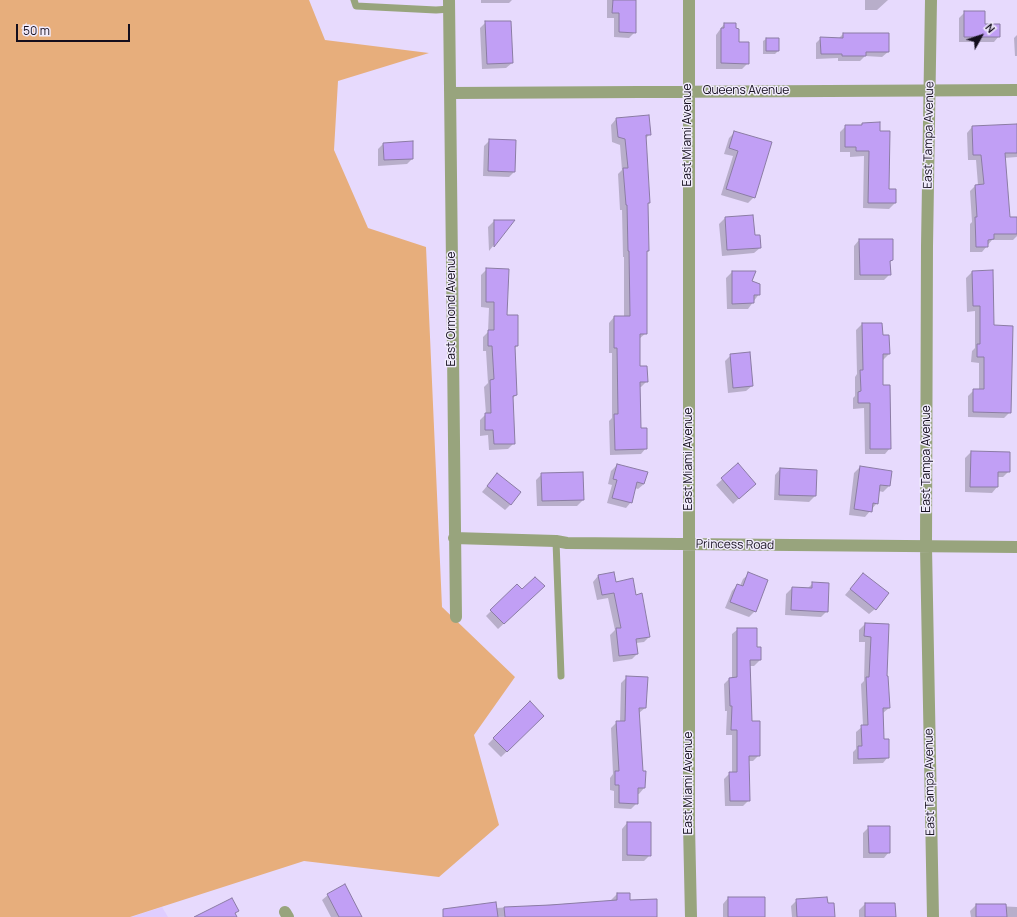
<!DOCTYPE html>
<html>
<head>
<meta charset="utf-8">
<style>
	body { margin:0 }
	#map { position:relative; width:1017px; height:917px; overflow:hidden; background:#e7dafd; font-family:Manrope,sans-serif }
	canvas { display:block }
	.north { position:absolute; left:961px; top:16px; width:40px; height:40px; -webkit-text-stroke:3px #f1ebfd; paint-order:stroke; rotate:50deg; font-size:11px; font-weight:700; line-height:16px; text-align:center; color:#140e1d }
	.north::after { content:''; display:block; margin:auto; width:14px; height:18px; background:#140e1d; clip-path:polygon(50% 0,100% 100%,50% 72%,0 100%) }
	.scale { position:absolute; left:16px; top:24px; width:114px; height:18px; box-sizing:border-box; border:2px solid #140e1d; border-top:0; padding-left:5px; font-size:12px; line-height:14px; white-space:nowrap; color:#140e1d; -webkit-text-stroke:3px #f1ebfd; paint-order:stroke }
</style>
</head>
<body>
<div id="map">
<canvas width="1017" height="917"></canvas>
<div class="north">N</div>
<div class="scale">50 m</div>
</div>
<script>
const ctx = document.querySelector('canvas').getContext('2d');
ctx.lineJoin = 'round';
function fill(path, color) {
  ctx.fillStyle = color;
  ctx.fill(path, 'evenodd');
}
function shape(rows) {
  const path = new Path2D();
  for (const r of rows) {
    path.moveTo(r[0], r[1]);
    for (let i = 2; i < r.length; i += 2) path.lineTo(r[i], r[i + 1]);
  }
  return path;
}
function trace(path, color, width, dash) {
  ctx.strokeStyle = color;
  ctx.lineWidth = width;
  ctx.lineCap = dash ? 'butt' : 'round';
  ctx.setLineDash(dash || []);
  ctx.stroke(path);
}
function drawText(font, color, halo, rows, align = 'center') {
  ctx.font = font + ' Manrope,sans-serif';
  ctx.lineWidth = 3;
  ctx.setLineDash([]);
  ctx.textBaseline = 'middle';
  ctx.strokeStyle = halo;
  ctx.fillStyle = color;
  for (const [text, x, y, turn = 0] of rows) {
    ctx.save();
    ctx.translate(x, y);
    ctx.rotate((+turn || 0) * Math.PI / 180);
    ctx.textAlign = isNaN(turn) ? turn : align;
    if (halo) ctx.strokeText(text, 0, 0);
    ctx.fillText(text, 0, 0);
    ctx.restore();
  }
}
const built = shape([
	[162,907,168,917,131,917]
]);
const green = shape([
	[0,0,309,0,325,40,429,53,338,81,334,150,368,228,426,247,442,607,515,677,474,735,499,825,439,877,304,861,130,917,0,917]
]);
const shadow = shape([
	[481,0,512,0,509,3,481,3],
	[607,0,636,0,635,32,629,38,614,37,614,18,607,18],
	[865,0,888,0,877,10,865,10],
	[965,12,984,25,999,36,994,42,959,42,959,18],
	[486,22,512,63,506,68,482,69,480,28],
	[724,24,738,43,748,63,742,69,716,69,716,35],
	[843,34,888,34,888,52,882,57,865,56,860,61,838,61,838,58,816,59,816,43,821,38,838,39],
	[1017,35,1017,56,1015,56,1014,38],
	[766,39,778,39,778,51,775,54,763,54,763,41],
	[616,119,650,134,645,139,649,203,647,205,648,251,646,253,646,333,639,339,639,367,647,381,641,387,639,387,640,429,646,448,641,454,610,455,609,421,612,418,612,353,609,353,609,323,614,317,624,317,624,257,623,257,622,210,620,210,618,174,622,170,620,145,612,142,611,125],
	[862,124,879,132,888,190,895,203,889,209,863,208,864,156,850,157,850,152,840,152,840,132,846,126,860,126],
	[1017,125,1017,157,1004,158,1009,218,1017,218,1017,236,1013,240,992,240,982,252,970,252,970,224,972,222,970,191,975,186,978,185,976,160,968,160,967,133,972,127],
	[735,132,754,197,748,203,721,195,733,156,724,154,729,138],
	[490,140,514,172,509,177,483,176,484,146],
	[383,144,412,159,407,164,378,166,378,149],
	[752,216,754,236,760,248,754,253,722,256,719,224,725,218],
	[494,221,513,221,489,251,488,227],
	[859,240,892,260,889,263,890,274,884,280,854,280,854,246],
	[487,269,506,316,517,346,514,349,516,395,512,399,514,443,508,449,489,450,488,435,480,436,480,420,486,414,484,387,488,383,486,351,483,351,483,337,488,332,489,308,481,307,481,275],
	[992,271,993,326,1010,412,1004,418,968,417,968,396,974,390,979,390,979,363,971,362,972,351,975,348,975,311,967,312,966,278,972,272],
	[732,272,751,282,759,294,748,309,727,309,726,278],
	[862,324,882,336,889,354,883,360,882,386,890,448,885,454,865,454,864,408,853,409,853,398,855,396,855,377,857,374,856,330],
	[731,355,752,386,746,391,728,393,725,361],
	[971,452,1009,471,1003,477,997,477,997,487,992,493,965,492,965,458],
	[617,465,644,484,638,489,635,488,631,502,626,508,607,503,612,485,608,484,611,471],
	[738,465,749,489,733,504,716,485],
	[860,467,889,486,883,492,879,491,877,503,865,517,849,515,854,473],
	[780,469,815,496,809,502,774,500,775,475],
	[497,474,511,504,505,510,482,492],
	[542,474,583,500,577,506,537,506,536,480],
	[749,574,755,611,749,617,725,608,732,591,737,585,740,586,743,579],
	[863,574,875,609,869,614,845,595],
	[598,576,615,583,636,596,649,637,644,642,636,643,637,654,632,659,613,662,610,635,615,630,608,598,597,600,593,582],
	[813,583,827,611,821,617,785,615,786,594,792,588,807,589],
	[517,585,522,591,538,592,498,629,486,616],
	[865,624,888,625,886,677,889,708,883,713,883,740,888,757,883,763,853,764,853,752,856,749,856,732,863,726,861,684,864,681,865,642,859,642,859,630],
	[738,629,756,648,760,648,760,660,754,666,749,666,751,722,759,755,753,761,748,761,749,800,743,806,725,806,724,779,730,773,732,773,732,735,726,735,727,711,725,711,724,684,729,679,732,678,732,634],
	[627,677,645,708,639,713,642,772,645,772,644,788,639,794,637,794,637,803,631,809,614,808,614,791,610,790,610,778,613,774,611,728,617,722,620,722,621,683],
	[530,702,543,716,501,757,488,744],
	[627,823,650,855,644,861,622,861,622,829],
	[869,827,889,852,884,858,863,858,863,833],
	[617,894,629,894,629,901,656,917,460,917,496,908,611,901,611,900],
	[328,895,361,917,331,917,322,900],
	[728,898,764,917,723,917,723,904],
	[797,900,827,904,834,917,792,917,791,906],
	[865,904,895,904,895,917,859,917,859,910],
	[976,905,1017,907,1017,917,971,917,970,911]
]);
const building = shape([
	[613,0,636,0,636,33,619,32,619,13,612,13,613,0],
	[964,11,985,11,985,24,1000,24,1000,37,964,37,964,11],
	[485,21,511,21,513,63,487,64,485,21],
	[724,23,736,23,736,28,739,29,739,42,749,42,749,64,721,63,721,28,724,28,724,23],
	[843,33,889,33,889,52,866,52,866,56,842,56,842,54,821,54,820,37,843,38,843,33],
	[766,38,779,38,779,51,766,51,766,38],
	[649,115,651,135,646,135,650,203,648,203,649,251,647,251,647,334,640,334,640,366,647,366,648,382,640,382,641,428,647,428,647,449,615,450,614,414,618,414,617,348,614,348,614,316,630,316,629,251,628,251,627,205,626,205,623,168,628,168,625,139,618,137,616,118,649,115],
	[880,122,880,131,890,131,889,189,896,189,896,203,868,203,869,151,856,151,856,147,845,147,845,125,862,125,862,123,880,122],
	[1017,124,1017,153,1005,153,1010,217,1017,217,1017,234,994,234,994,239,988,240,988,247,976,247,975,217,977,217,975,185,984,184,981,155,973,155,972,126,1017,124],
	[734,131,772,142,755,198,726,189,738,151,729,148,734,131],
	[489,139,516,140,515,172,488,171,489,139],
	[413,141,413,159,384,160,383,143,413,141],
	[753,215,755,235,760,235,761,248,727,250,725,217,753,215],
	[494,220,515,220,494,247,494,220],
	[859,239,893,239,893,260,890,261,891,275,860,275,859,239],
	[486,268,509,269,507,315,518,315,518,346,515,346,517,395,513,396,515,444,494,444,493,430,485,430,485,413,491,413,490,380,494,379,492,346,488,346,488,330,494,330,494,302,486,302,486,268],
	[993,270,994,325,1013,326,1011,413,973,412,973,389,984,389,984,357,977,357,977,344,980,344,980,306,973,306,972,271,993,270],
	[732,271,756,271,752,281,760,284,760,295,754,295,754,303,732,304,732,271],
	[862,323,882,323,883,335,889,335,890,354,883,354,883,385,890,385,891,449,870,449,870,403,858,403,858,392,861,391,860,370,863,370,862,323],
	[750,352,753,386,733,388,730,354,750,352],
	[971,451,1010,452,1010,472,998,472,998,487,970,487,971,451],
	[738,463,756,484,739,499,721,478,738,463],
	[617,464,648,472,644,484,637,482,632,503,612,498,617,480,613,479,617,464],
	[860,466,892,471,890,486,880,485,878,504,873,503,872,512,854,509,860,466],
	[780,468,817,470,816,496,779,495,780,468],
	[583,472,584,500,542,501,541,473,583,472],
	[497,473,521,492,511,505,487,486,497,473],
	[614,572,616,582,633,578,636,595,642,593,650,637,636,639,638,654,619,656,616,628,621,628,614,593,602,595,598,575,614,572],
	[748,572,768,580,756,612,730,602,737,584,743,586,748,572],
	[863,573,889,593,876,610,850,589,863,573],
	[535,577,545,586,504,624,490,610,517,584,522,589,535,577],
	[812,582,829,583,828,612,791,610,792,587,812,588,812,582],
	[865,623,889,624,887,676,888,676,890,708,883,708,884,739,889,739,889,758,858,759,858,746,862,746,861,725,868,725,866,677,869,677,871,637,864,636,865,623],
	[737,628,757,628,757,647,761,647,761,660,750,660,752,721,760,721,760,756,749,756,750,801,730,801,729,772,737,772,737,730,731,730,732,706,730,706,729,678,737,677,737,628],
	[626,676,648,677,646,708,639,708,643,771,646,771,645,788,638,788,638,804,619,803,619,785,615,785,615,771,619,771,616,721,625,721,626,676],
	[530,701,544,716,507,752,493,738,530,701],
	[627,822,651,822,651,856,627,855,627,822],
	[868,826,890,826,890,853,869,853,868,826],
	[345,884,362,917,339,917,327,894,345,884],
	[617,893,630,893,630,900,657,899,657,917,505,917,504,907,550,905,617,900,617,893],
	[728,897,765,897,765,917,728,917,728,897],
	[827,897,828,903,834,903,835,917,797,917,796,899,827,897],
	[232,898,239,911,235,913,237,917,194,917,232,898],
	[496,902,498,917,443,917,443,909,496,902],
	[865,903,895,903,896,917,865,917,865,903],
	[976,904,1006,904,1007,917,976,917,976,904]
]);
const service = shape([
	[354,0,356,6,436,10,450,9],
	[556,541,561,676]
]);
const minor = shape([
	[449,0,456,617],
	[689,0,689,825,691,917],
	[931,0,927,246,926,547,933,917],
	[451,93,1017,90],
	[454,538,556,541,567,543,1017,547],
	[285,912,288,917]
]);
const streetNames = [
	["Queens Avenue",746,91],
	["East Miami Avenue",688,135,-90],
	["East Tampa Avenue",929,135,-89],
	["East Ormond Avenue",452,309,-90],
	["East Miami Avenue",689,459,-90],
	["East Tampa Avenue",927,459,-90],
	["Princess Road",735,545,1],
	["East Tampa Avenue",930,782,-91],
	["East Miami Avenue",689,783,-90]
];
fill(built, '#dfcdff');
fill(green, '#e7ae7c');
fill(shadow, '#0003');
fill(building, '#c19ff5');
trace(building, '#8b7ca4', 1);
trace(service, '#98a47d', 7);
trace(minor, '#98a47d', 12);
drawText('12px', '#140e1d', '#f1ebfd', streetNames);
</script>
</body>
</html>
